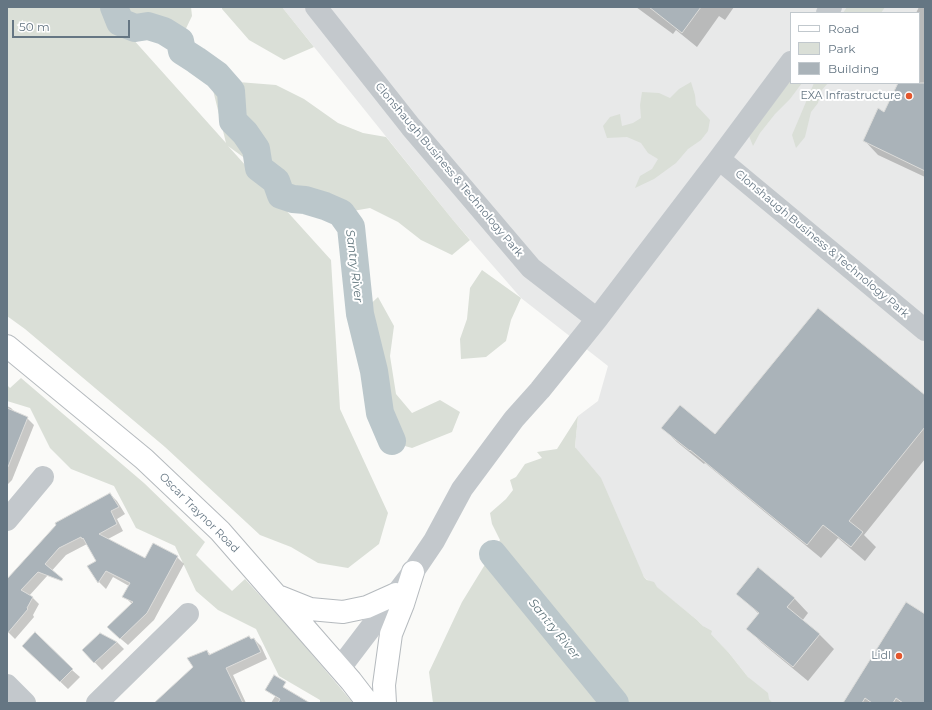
<!DOCTYPE html>
<html>
<head>
<meta charset="utf-8">
<style>
	body { margin:0 }
	#map { position:relative; width:932px; height:710px; overflow:hidden; background:#fafaf8; font-family:Montserrat,sans-serif }
	canvas { display:block }
	.frame { position:absolute; inset:0; border:8px solid #657683; pointer-events:none }
	.legend { position:absolute; left:790px; top:12px; width:130px; height:72px; box-sizing:border-box; background:#fff; border:1px solid #c1c8cd; margin:0; padding:5px 7px; list-style:none; font-size:12px; color:#657683 }
	.legend li { display:flex; align-items:center; gap:8px; height:20px }
	.legend b { width:20px; border:1px solid #c1c8cd }
	.scale { position:absolute; left:12px; top:20px; width:118px; height:18px; box-sizing:border-box; border:2px solid #657683; border-top:0; padding-left:5px; font-size:12px; line-height:14px; white-space:nowrap; color:#657683; -webkit-text-stroke:3px #fff; paint-order:stroke }
</style>
</head>
<body>
<div id="map">
<canvas width="932" height="710"></canvas>
<div class="frame"></div>
<ul class="legend">
<li><b style="height:5px;background:#fff"></b>Road</li>
<li><b style="height:11px;background:#dadfd7"></b>Park</li>
<li><b style="height:11px;background:#aab3b9"></b>Building</li>
</ul>
<div class="scale">50 m</div>
</div>
<script>
const ctx = document.querySelector('canvas').getContext('2d');
ctx.lineJoin = 'round';
function fill(path, color) {
  ctx.fillStyle = color;
  ctx.fill(path, 'evenodd');
}
function shape(rows) {
  const path = new Path2D();
  for (const r of rows) {
    path.moveTo(r[0], r[1]);
    for (let i = 2; i < r.length; i += 2) path.lineTo(r[i], r[i + 1]);
  }
  return path;
}
function trace(path, color, width, dash) {
  ctx.strokeStyle = color;
  ctx.lineWidth = width;
  ctx.lineCap = dash ? 'butt' : 'round';
  ctx.setLineDash(dash || []);
  ctx.stroke(path);
}
function drawText(font, color, halo, rows, align = 'center') {
  ctx.font = font + ' Montserrat,sans-serif';
  ctx.lineWidth = 4;
  ctx.setLineDash([]);
  ctx.textBaseline = 'middle';
  ctx.strokeStyle = halo;
  ctx.fillStyle = color;
  for (const [text, x, y, turn = 0] of rows) {
    ctx.save();
    ctx.translate(x, y);
    ctx.rotate((+turn || 0) * Math.PI / 180);
    ctx.textAlign = isNaN(turn) ? turn : align;
    if (halo) ctx.strokeText(text, 0, 0);
    ctx.fillText(text, 0, 0);
    ctx.restore();
  }
}
const built = shape([
	[282,7,925,7,925,703,773,703,755,686,729,653,697,620,644,577,575,447,578,416,598,401,608,366,521,298,453,220],
	[791,13,919,13,919,83,791,83]
]);
const green = shape([
	[7,7,191,7,192,16,180,41,161,43,135,28,116,9,123,28,226,143,213,90,238,82,276,85,304,99,338,123,363,133,386,137,453,220,470,240,452,255,421,240,398,222,370,208,341,213,325,206,305,200,293,199,281,195,276,181,228,146,331,260,340,409,388,513,379,544,348,568,318,563,291,547,260,535,165,447,25,329,7,316],
	[222,7,282,7,314,47,284,60,249,40,222,9],
	[847,7,885,7,881,13,843,13],
	[791,80,791,83,802,83,790,99,775,114,760,133,753,146,749,136],
	[691,82,695,95,696,105,710,120,708,131,701,140,688,149,676,163,654,179,635,188,640,176,652,169,658,159,648,153,641,143,627,137,607,138,603,126,610,117,620,114,622,126,633,123,641,118,640,105,642,92,659,93,670,98,679,89],
	[814,83,828,83,821,91,818,103,811,112,805,137,796,148,792,135],
	[482,270,521,298,511,320,506,341,486,357,461,359,460,339,467,319,470,288],
	[378,297,394,326,390,356,396,394,412,413,440,400,460,412,452,432,412,448,387,441,367,403,374,371,360,314],
	[21,378,144,483,205,542,196,555,232,591,245,579,293,632,353,703,320,703,320,700,279,676,256,629,218,610,196,591,175,546,136,528,114,486,71,469,50,448,30,408,7,401,7,385,10,388],
	[578,416,575,447,601,478,644,577,647,580,654,582,657,587,697,620,703,626,712,631,711,634,729,653,748,677,768,693,769,699,773,703,433,703,429,672,462,602,500,540,492,524,490,513,506,499,513,490,510,480,516,477,525,464,542,458,537,452,557,449]
]);
const shadow = shape([
	[636,7,734,7,725,20,719,16,697,47,676,30,673,34],
	[919,7,925,7,925,177,878,155,864,140,885,113,899,83,919,83,919,13,916,13],
	[925,396,925,459,864,535,876,547,865,561,838,538,821,558,705,463,704,464,677,442,663,428,716,435],
	[7,406,11,408,16,413,27,418,34,425,12,480,7,485],
	[110,494,117,501,125,514,117,519,123,531,108,539,146,559,177,557,184,564,154,620,128,645,115,634,132,604,124,596,129,586,113,577,106,589,99,582,89,566,97,561,87,544,66,555,29,596,32,597,39,604,33,615,34,617,15,639,7,631,7,580],
	[737,593,794,598,808,613,802,621,820,635,834,649,808,681,762,643,748,629,760,615],
	[925,615,925,703,844,703],
	[101,634,117,642,124,649,102,670,83,650],
	[254,639,261,646,267,659,233,675,246,703,237,703,196,678,207,651,211,655],
	[30,653,72,670,80,677,68,689],
	[281,687,308,703,271,703]
]);
const river = shape([
	[114,7,120,22,135,28,148,26,164,31,180,41,182,51,196,60,217,75,231,91,233,121,245,133,256,149,259,168,276,181,281,195,293,199,305,200,325,206,341,213,351,227,360,314,374,371,380,413,392,441],
	[493,554,615,703]
]);
const building = shape([
	[649,7,701,7,682,33,649,7],
	[898,83,925,83,925,171,863,141,878,108,884,112,898,83],
	[818,308,925,395,925,427,849,521,863,532,851,547,823,525,807,545,690,450,690,451,661,428,680,405,715,434,818,308],
	[7,408,28,417,8,467,7,467,7,408],
	[110,493,119,507,111,511,117,524,99,534,145,558,153,543,178,556,147,613,120,639,107,627,133,602,122,597,130,583,106,571,98,583,87,566,96,561,83,538,82,539,81,537,59,548,45,564,63,579,62,581,38,572,21,590,33,597,27,608,28,609,7,634,7,579,56,525,55,523,110,493],
	[758,567,795,598,787,607,820,634,793,667,746,629,759,613,736,594,758,567],
	[906,602,925,614,925,703,903,703,896,698,893,703,872,703,865,698,862,703,843,703,906,602],
	[35,632,73,669,60,682,22,646,35,632],
	[100,633,117,642,94,663,82,650,100,633],
	[249,636,251,639,254,638,261,652,226,668,243,703,154,703,193,667,187,658,207,650,209,655,249,636],
	[274,675,286,682,283,687,310,703,278,703,280,699,265,690,274,675]
]);
const minor = shape([
	[316,7,411,127,531,268,597,319],
	[827,13,831,7],
	[719,159,925,330],
	[7,520,43,477],
	[340,668,413,572,434,541,462,489,514,419,540,390,597,319,719,159,791,62],
	[7,685,25,703],
	[97,703,188,614]
]);
const major = shape([
	[7,346,144,459,220,531,351,681,368,703],
	[280,597,310,609,343,612,367,607,396,594],
	[385,703,384,685,391,634,403,604,413,572]
]);
const markers = [
	[909,96,4,"#e4572e"],
	[899,656,4,"#e4572e"]
];
const poiNames = [
	["EXA Infrastructure",901,96],
	["Lidl",891,656]
];
const streetNames = [
	["Clonshaugh Business & Technology Park",449,170,50],
	["Clonshaugh Business & Technology Park",822,244,40],
	["Oscar Traynor Road",199,513,45]
];
const waterNames = [
	["Santry River",354,266,83],
	["Santry River",554,629,51]
];
fill(built, '#e8e9e9');
fill(green, '#dadfd7');
fill(shadow, '#0003');
trace(river, '#bbc7cb', 28);
fill(building, '#aab3b9');
trace(building, '#dcdcda', 1);
trace(major, '#b5babe', 24);
trace(minor, '#c3c8cc', 22);
trace(major, '#fff', 22);
for (const [x, y, r, color] of markers) {
  const dot = new Path2D();
  dot.arc(x, y, r, 0, 2 * Math.PI);
  ctx.fillStyle = color;
  ctx.fill(dot);
  trace(dot, '#fff', 1.5);
}
drawText('11px', '#657683', '#fff', poiNames, 'right');
drawText('11px', '#657683', '#fff', streetNames);
drawText('italic 12px', '#60757c', '#fff', waterNames);
</script>
</body>
</html>
